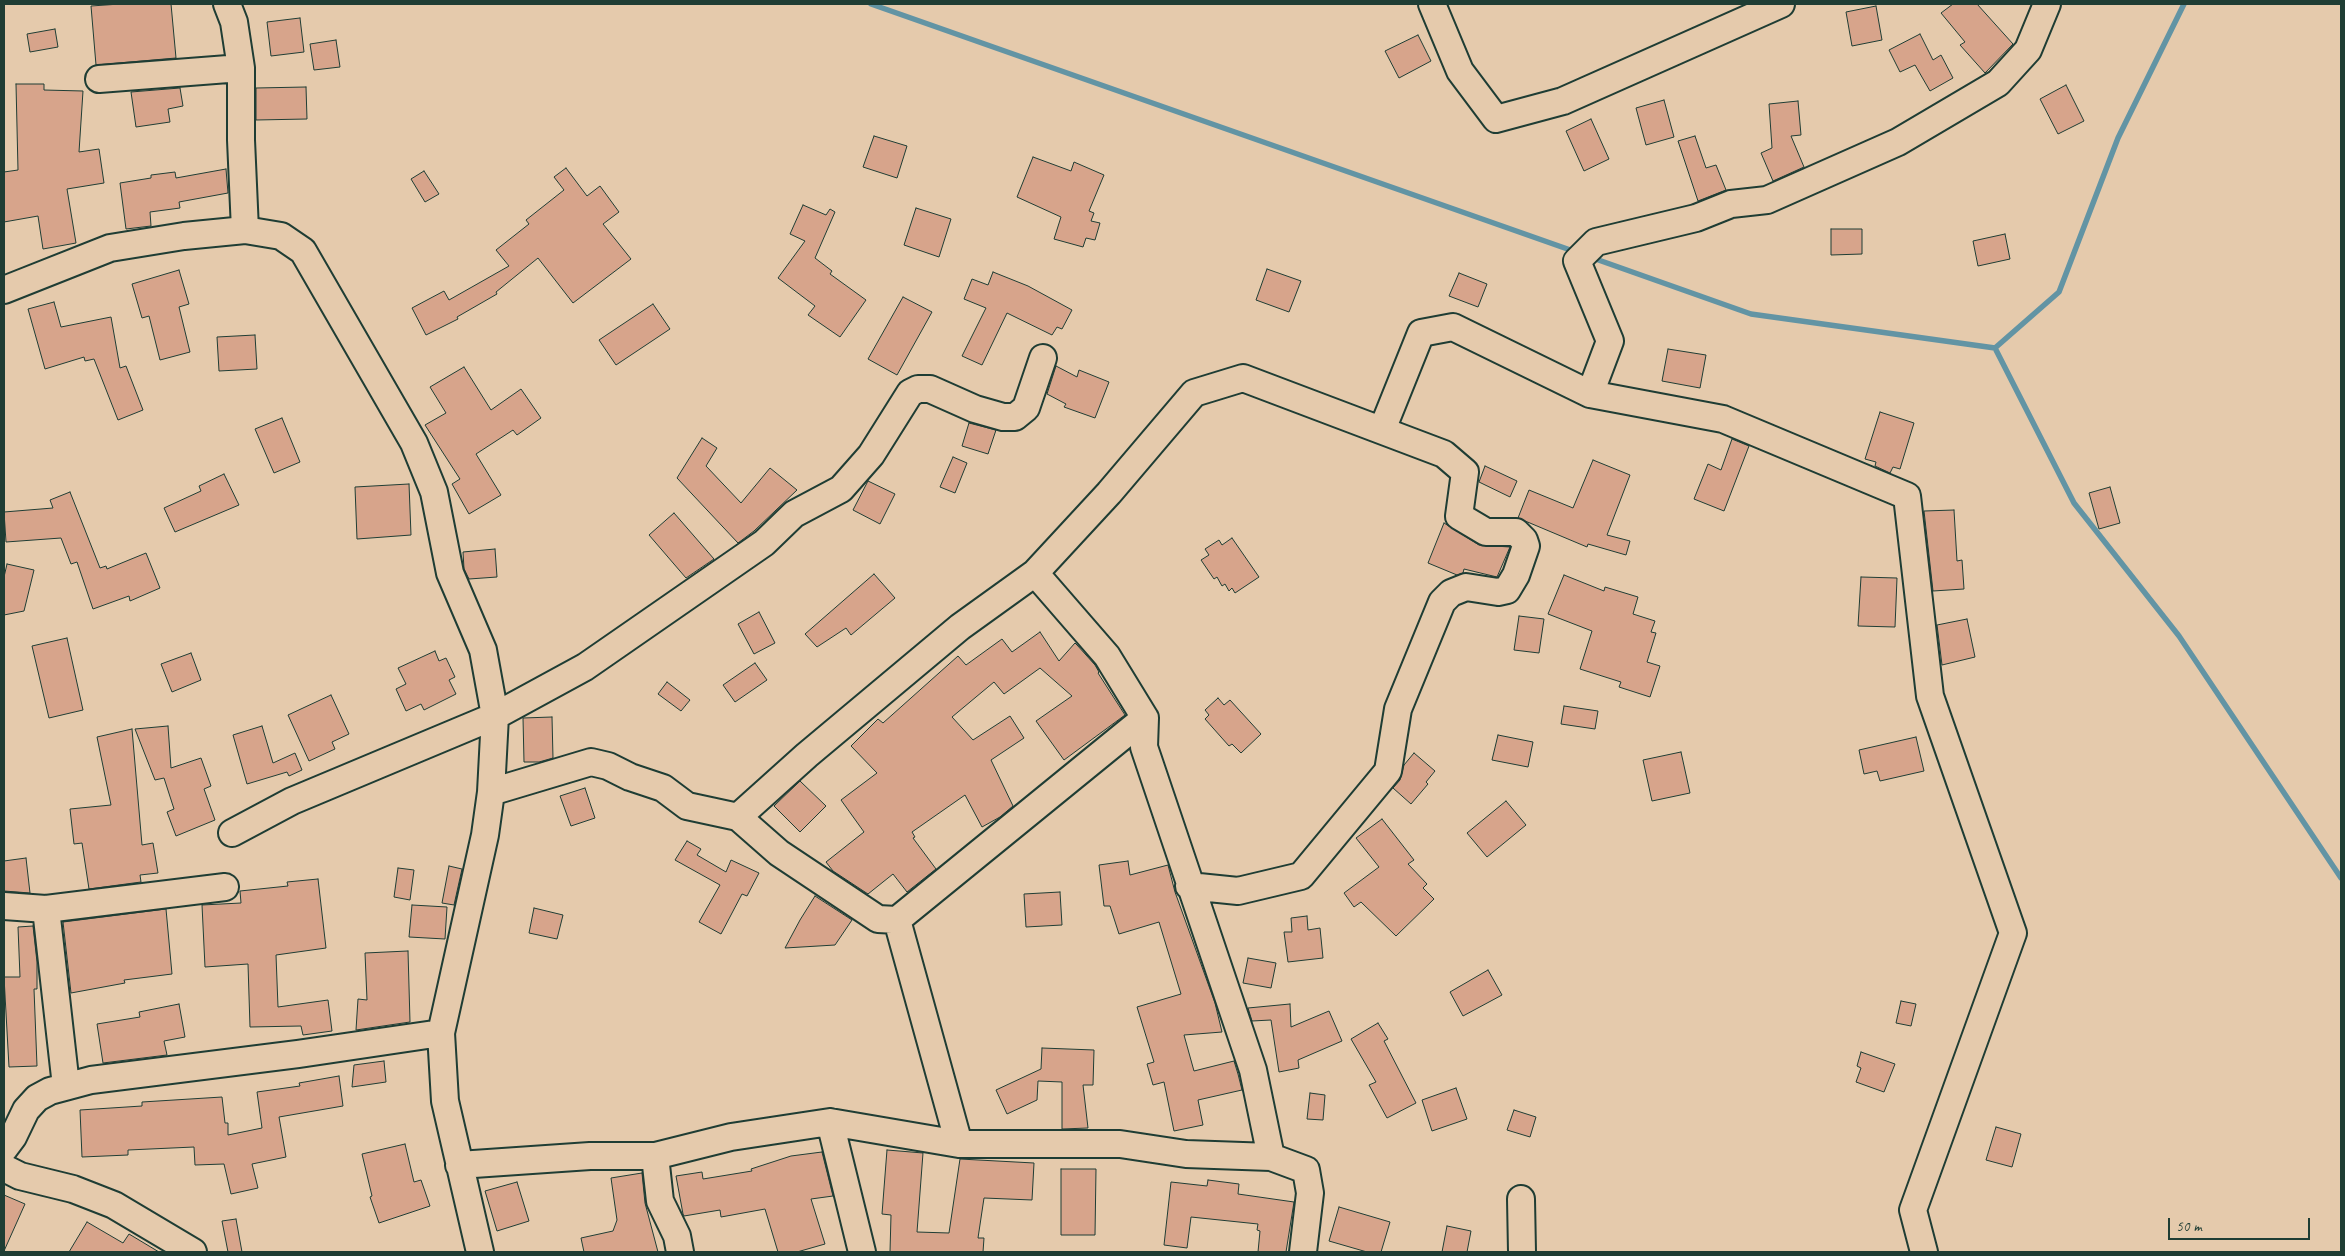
<!DOCTYPE html>
<html>
<head>
<meta charset="utf-8">
<style>
	body { margin:0 }
	#map { position:relative; width:2345px; height:1256px; overflow:hidden; background:#e5caac; font-family:Caveat,sans-serif }
	canvas { display:block }
	.frame { position:absolute; inset:0; border:5px solid #1f3d34; pointer-events:none }
	.scale { position:absolute; left:2168px; top:1218px; width:142px; height:22px; box-sizing:border-box; border:2px solid #1f3d34; border-top:0; padding-left:6px; font-size:15px; line-height:18px; white-space:nowrap; color:#1f3d34; -webkit-text-stroke:4px #e5caac; paint-order:stroke }
</style>
</head>
<body>
<div id="map">
<canvas width="2345" height="1256"></canvas>
<div class="frame"></div>
<div class="scale">50 m</div>
</div>
<script>
const ctx = document.querySelector('canvas').getContext('2d');
ctx.lineJoin = 'round';
function shape(rows) {
  const path = new Path2D();
  for (const r of rows) {
    path.moveTo(r[0], r[1]);
    for (let i = 2; i < r.length; i += 2) path.lineTo(r[i], r[i + 1]);
  }
  return path;
}
function trace(path, color, width, dash) {
  ctx.strokeStyle = color;
  ctx.lineWidth = width;
  ctx.lineCap = dash ? 'butt' : 'round';
  ctx.setLineDash(dash || []);
  ctx.stroke(path);
}
function fill(path, color) {
  ctx.fillStyle = color;
  ctx.fill(path, 'evenodd');
}
const stream = shape([
	[871,4,1576,252],
	[1590,257,1751,314,1995,348,2074,503,2179,636,2341,878],
	[1995,348,2059,292,2118,138,2184,4]
]);
const building = shape([
	[120,4,171,4,176,58,96,65,91,6,120,4],
	[1953,4,1977,4,2013,44,1985,73,1960,45,1965,42,1941,13,1953,4],
	[1876,6,1882,40,1852,46,1846,12,1876,6],
	[300,18,304,52,271,56,267,22,300,18],
	[55,29,58,47,30,52,27,34,55,29],
	[1920,34,1933,60,1941,55,1953,78,1930,91,1915,65,1900,72,1889,50,1920,34],
	[1418,35,1431,61,1399,78,1385,51,1418,35],
	[336,40,340,67,314,70,310,44,336,40],
	[16,84,44,84,44,90,83,91,79,152,99,149,104,183,67,189,76,243,43,249,38,216,4,222,4,172,18,170,16,84],
	[2066,85,2084,121,2058,134,2040,99,2066,85],
	[306,87,307,119,256,120,256,88,306,87],
	[180,88,183,106,168,109,170,122,136,127,131,92,180,88],
	[1664,100,1674,137,1646,145,1636,108,1664,100],
	[1798,101,1801,135,1791,136,1804,167,1773,181,1761,153,1772,148,1769,104,1798,101],
	[1591,119,1609,159,1584,171,1566,131,1591,119],
	[874,136,907,146,897,178,863,167,874,136],
	[1695,136,1706,168,1716,165,1726,190,1698,201,1678,141,1695,136],
	[1033,157,1071,171,1074,162,1104,175,1089,211,1094,213,1091,221,1100,223,1095,240,1086,238,1083,247,1054,239,1061,217,1017,197,1033,157],
	[566,168,587,196,600,186,619,212,603,224,631,259,573,303,538,258,496,292,497,294,457,317,458,319,426,335,412,308,444,291,449,300,509,266,496,250,529,224,526,220,564,190,554,177,566,168],
	[226,169,228,193,179,202,180,208,150,212,151,226,126,229,120,183,151,178,151,175,175,172,176,178,226,169],
	[424,171,439,194,425,202,411,179,424,171],
	[803,205,826,215,830,209,835,212,815,258,832,271,830,274,866,300,840,337,808,315,815,306,778,278,805,241,790,234,803,205],
	[916,208,951,219,939,257,904,245,916,208],
	[1831,229,1862,229,1862,254,1831,255,1831,229],
	[2005,234,2010,259,1978,266,1973,241,2005,234],
	[1267,269,1301,281,1289,312,1256,300,1267,269],
	[179,270,189,304,179,307,190,352,160,360,149,316,142,318,132,284,179,270],
	[993,272,1028,286,1072,310,1062,329,1057,327,1052,335,1007,313,982,365,962,356,986,308,964,299,972,279,988,285,993,272],
	[1459,273,1487,284,1478,307,1449,296,1459,273],
	[903,297,932,312,897,375,868,359,903,297],
	[54,302,61,327,111,317,120,368,126,366,143,410,118,420,94,359,85,361,84,357,45,369,28,309,54,302],
	[653,304,670,329,616,365,599,340,653,304],
	[255,335,257,369,219,371,217,337,255,335],
	[1668,349,1706,355,1700,388,1662,381,1668,349],
	[1056,366,1077,377,1079,370,1109,382,1095,418,1064,407,1066,404,1047,394,1056,366],
	[464,367,491,410,521,389,541,418,517,435,513,430,476,454,501,495,469,514,452,484,460,479,425,425,446,413,430,387,464,367],
	[1880,412,1914,423,1900,469,1893,467,1890,473,1875,466,1876,462,1865,459,1880,412],
	[282,418,300,462,274,473,255,429,282,418],
	[969,423,996,430,988,454,962,446,969,423],
	[702,438,717,448,706,466,741,503,770,468,797,490,754,531,738,543,677,478,702,438],
	[1732,439,1749,446,1724,511,1694,499,1708,464,1721,470,1732,439],
	[953,457,967,463,955,493,940,487,953,457],
	[1593,460,1630,475,1607,535,1630,541,1626,555,1588,544,1587,547,1518,518,1529,490,1573,508,1593,460],
	[1485,466,1517,481,1510,497,1479,482,1485,466],
	[224,474,239,505,175,532,164,508,201,491,199,486,224,474],
	[868,481,895,494,880,524,853,510,868,481],
	[409,484,411,535,357,539,355,487,409,484],
	[2110,487,2120,523,2099,529,2089,493,2110,487],
	[70,492,100,568,106,566,107,569,146,553,160,588,130,601,129,596,93,609,77,562,71,564,61,538,6,542,4,512,53,508,50,500,70,492],
	[1954,510,1957,561,1962,560,1964,589,1933,591,1924,511,1954,510],
	[674,513,714,559,686,578,649,535,674,513],
	[1444,523,1479,545,1510,547,1497,577,1464,569,1463,573,1457,575,1428,563,1444,523],
	[1232,538,1259,577,1235,593,1232,588,1229,591,1225,584,1222,586,1217,577,1214,579,1201,560,1209,555,1205,549,1219,540,1222,545,1232,538],
	[495,549,497,577,469,579,464,569,463,552,495,549],
	[7,564,34,570,24,611,4,615,4,577,7,564],
	[874,574,895,598,851,635,846,628,817,647,805,634,874,574],
	[1564,575,1604,591,1605,587,1638,597,1633,614,1655,621,1651,632,1656,633,1647,662,1660,666,1650,697,1619,687,1621,682,1580,669,1592,631,1548,614,1564,575],
	[1861,577,1897,578,1895,627,1858,626,1861,577],
	[759,612,775,643,754,654,738,624,759,612],
	[1519,616,1544,619,1539,653,1514,650,1519,616],
	[1967,619,1975,657,1942,665,1937,625,1967,619],
	[1040,632,1059,661,1075,643,1077,645,1095,665,1099,672,1098,673,1125,715,1064,760,1036,721,1072,696,1040,668,1004,694,994,682,952,717,973,740,1010,716,1024,738,991,760,1013,806,1000,817,982,827,965,795,912,832,915,837,913,838,936,869,907,892,893,874,868,894,833,871,826,862,864,832,841,800,877,773,851,746,878,719,883,723,958,656,966,665,1002,639,1012,652,1040,632],
	[67,638,83,710,49,718,32,646,67,638],
	[435,651,439,661,446,658,455,677,449,680,456,694,424,710,421,704,406,711,396,689,406,684,398,668,435,651],
	[191,653,201,680,172,692,161,664,191,653],
	[755,663,767,680,735,702,723,685,755,663],
	[667,682,690,700,681,711,658,694,667,682],
	[331,695,349,734,332,742,335,749,309,761,288,715,331,695],
	[1218,698,1224,705,1230,700,1261,734,1241,753,1232,744,1229,746,1205,719,1209,715,1205,710,1218,698],
	[1564,706,1598,711,1595,729,1561,724,1564,706],
	[552,717,553,758,539,762,524,762,523,718,552,717],
	[168,726,171,768,201,758,211,786,204,789,215,820,176,836,167,812,174,809,164,778,155,780,135,729,168,726],
	[262,726,273,763,295,753,302,770,289,776,287,772,247,784,233,735,262,726],
	[132,729,142,845,153,843,158,873,140,875,141,882,89,889,82,843,74,844,70,809,111,805,97,737,132,729],
	[1498,735,1533,742,1528,767,1492,760,1498,735],
	[1916,737,1924,771,1880,781,1877,771,1864,774,1859,750,1916,737],
	[1681,752,1690,793,1652,801,1643,760,1681,752],
	[1414,753,1435,771,1426,782,1428,784,1411,804,1393,788,1400,780,1404,765,1414,753],
	[800,781,826,806,800,832,774,806,800,781],
	[585,788,595,818,571,826,560,796,585,788],
	[1506,801,1526,825,1487,857,1467,833,1506,801],
	[1382,819,1414,860,1408,864,1427,884,1423,888,1434,899,1396,936,1361,902,1354,907,1344,893,1379,867,1356,838,1382,819],
	[687,841,701,849,697,855,726,872,731,860,759,873,747,896,742,894,721,934,699,922,720,885,675,860,687,841],
	[26,858,30,893,4,891,4,861,26,858],
	[1128,861,1130,875,1168,865,1175,892,1215,1003,1222,1032,1184,1035,1194,1071,1234,1061,1238,1074,1242,1090,1198,1100,1203,1125,1174,1131,1164,1082,1153,1085,1147,1064,1154,1062,1137,1007,1181,994,1159,922,1119,934,1110,906,1104,906,1099,865,1128,861],
	[449,866,462,869,454,905,442,903,449,866],
	[398,868,414,870,410,900,394,897,398,868],
	[318,879,326,948,276,955,278,1007,328,1000,332,1031,303,1035,301,1026,250,1027,248,964,205,967,202,905,241,903,240,891,288,886,287,882,318,879],
	[1060,892,1062,925,1026,927,1024,894,1060,892],
	[815,896,852,920,835,945,785,948,800,920,815,896],
	[412,905,447,907,445,939,409,937,412,905],
	[534,908,563,915,557,939,529,933,534,908],
	[166,909,172,974,124,980,125,983,71,993,63,922,166,909],
	[1307,916,1308,930,1320,928,1323,958,1288,962,1284,932,1292,932,1291,918,1307,916],
	[33,926,37,962,37,989,34,989,37,1066,9,1067,4,977,20,977,18,927,33,926],
	[408,951,410,1022,356,1030,358,999,367,1000,365,953,408,951],
	[1248,958,1276,963,1271,988,1243,983,1248,958],
	[1488,970,1502,995,1463,1016,1450,992,1488,970],
	[1901,1001,1916,1004,1911,1026,1896,1023,1901,1001],
	[179,1004,185,1037,164,1041,167,1055,103,1063,97,1024,140,1017,139,1012,179,1004],
	[1290,1004,1291,1027,1329,1011,1342,1041,1298,1060,1299,1068,1279,1072,1271,1020,1252,1021,1248,1008,1290,1004],
	[1378,1023,1388,1039,1384,1041,1416,1103,1387,1118,1369,1085,1376,1082,1351,1039,1378,1023],
	[1042,1048,1094,1050,1093,1085,1083,1085,1088,1128,1062,1129,1062,1082,1038,1081,1037,1100,1007,1114,996,1090,1041,1069,1042,1048],
	[1861,1052,1895,1064,1884,1092,1856,1082,1861,1068,1857,1066,1861,1052],
	[384,1061,386,1082,352,1087,354,1065,384,1061],
	[339,1076,343,1106,279,1117,286,1157,252,1164,258,1188,231,1194,224,1164,195,1165,194,1147,128,1150,128,1155,82,1157,80,1110,142,1106,142,1102,222,1097,225,1123,228,1123,228,1135,262,1128,257,1092,300,1086,299,1083,339,1076],
	[1456,1088,1467,1119,1432,1131,1422,1100,1456,1088],
	[1310,1093,1325,1095,1323,1120,1307,1119,1310,1093],
	[1514,1110,1536,1117,1530,1137,1507,1130,1514,1110],
	[1996,1127,2021,1134,2012,1167,1986,1160,1996,1127],
	[405,1144,414,1182,421,1180,430,1206,379,1223,370,1197,372,1196,362,1154,405,1144],
	[887,1150,923,1153,917,1232,949,1233,960,1159,1034,1163,1032,1200,984,1198,978,1238,984,1238,983,1252,890,1252,891,1215,882,1214,887,1150],
	[822,1152,833,1196,811,1199,825,1244,797,1252,778,1252,765,1209,721,1217,720,1210,684,1216,683,1214,676,1176,702,1172,703,1179,752,1171,751,1169,791,1156,822,1152],
	[1061,1169,1096,1169,1095,1235,1061,1235,1061,1169],
	[642,1173,645,1203,658,1252,584,1252,581,1238,613,1231,617,1220,611,1178,642,1173],
	[1208,1180,1239,1184,1238,1194,1294,1202,1286,1252,1258,1252,1260,1231,1257,1230,1258,1224,1191,1217,1187,1248,1164,1245,1171,1182,1207,1186,1208,1180],
	[517,1182,529,1221,497,1231,485,1191,517,1182],
	[4,1195,25,1204,4,1251,4,1195],
	[1339,1207,1390,1222,1381,1252,1367,1252,1329,1241,1339,1207],
	[236,1219,242,1252,228,1252,222,1221,236,1219],
	[87,1222,123,1243,129,1234,159,1252,69,1252,87,1222],
	[1447,1226,1471,1231,1467,1252,1442,1252,1447,1226]
]);
const minor = shape([
	[227,4,234,22,241,68,241,140,245,230],
	[1432,4,1460,71,1496,119,1563,101,1781,4],
	[99,79,241,68],
	[4,290,110,248,184,236,245,230,281,236,303,251,414,443,434,492,450,573,483,650,495,716,491,792,485,835,441,1033,445,1101,480,1252],
	[1590,394,1610,341,1577,261,1596,242,1696,218,1731,204,1767,200,1898,142,1998,83,2028,50,2047,4],
	[1382,430,1421,333,1453,327,1590,394,1723,419,1907,496,1930,696,2013,933,1913,1210,1924,1252],
	[1035,573,1107,656,1145,718,1144,747,1253,1070,1271,1157],
	[491,792,591,762,608,766,630,777,663,788,687,806,738,817,807,755,960,627,1035,573,1109,493,1194,393,1243,378,1444,454,1465,472,1459,516,1486,532,1516,532,1524,540,1526,546,1516,575,1507,590,1498,592,1466,587,1451,593,1442,602,1398,709,1388,771,1301,876,1238,891,1189,886],
	[738,817,779,853,878,919,897,920,1145,718],
	[232,833,292,801,495,716,585,667,764,543,794,514,841,489,871,455,910,393,918,389,930,389,975,409,1003,417,1015,417,1026,408,1043,358],
	[4,906,46,909,225,887],
	[46,909,66,1086],
	[897,920,959,1144],
	[830,1122,862,1252],
	[4,1149,13,1137,26,1110,37,1098,50,1091,91,1080,298,1054,441,1033],
	[655,1156,660,1201,677,1236,680,1252],
	[459,1165,590,1156,655,1156,731,1137,830,1122,959,1144,1120,1144,1186,1154,1271,1157,1306,1170,1310,1193,1303,1252],
	[4,1168,20,1176,73,1189,114,1205,193,1252],
	[1521,1199,1522,1252]
]);
trace(stream, '#6294a4', 5.5);
fill(building, '#d7a48b');
trace(building, '#1f3d34', 1);
trace(minor, '#1f3d34', 30);
trace(minor, '#e5caac', 26);
</script>
</body>
</html>
